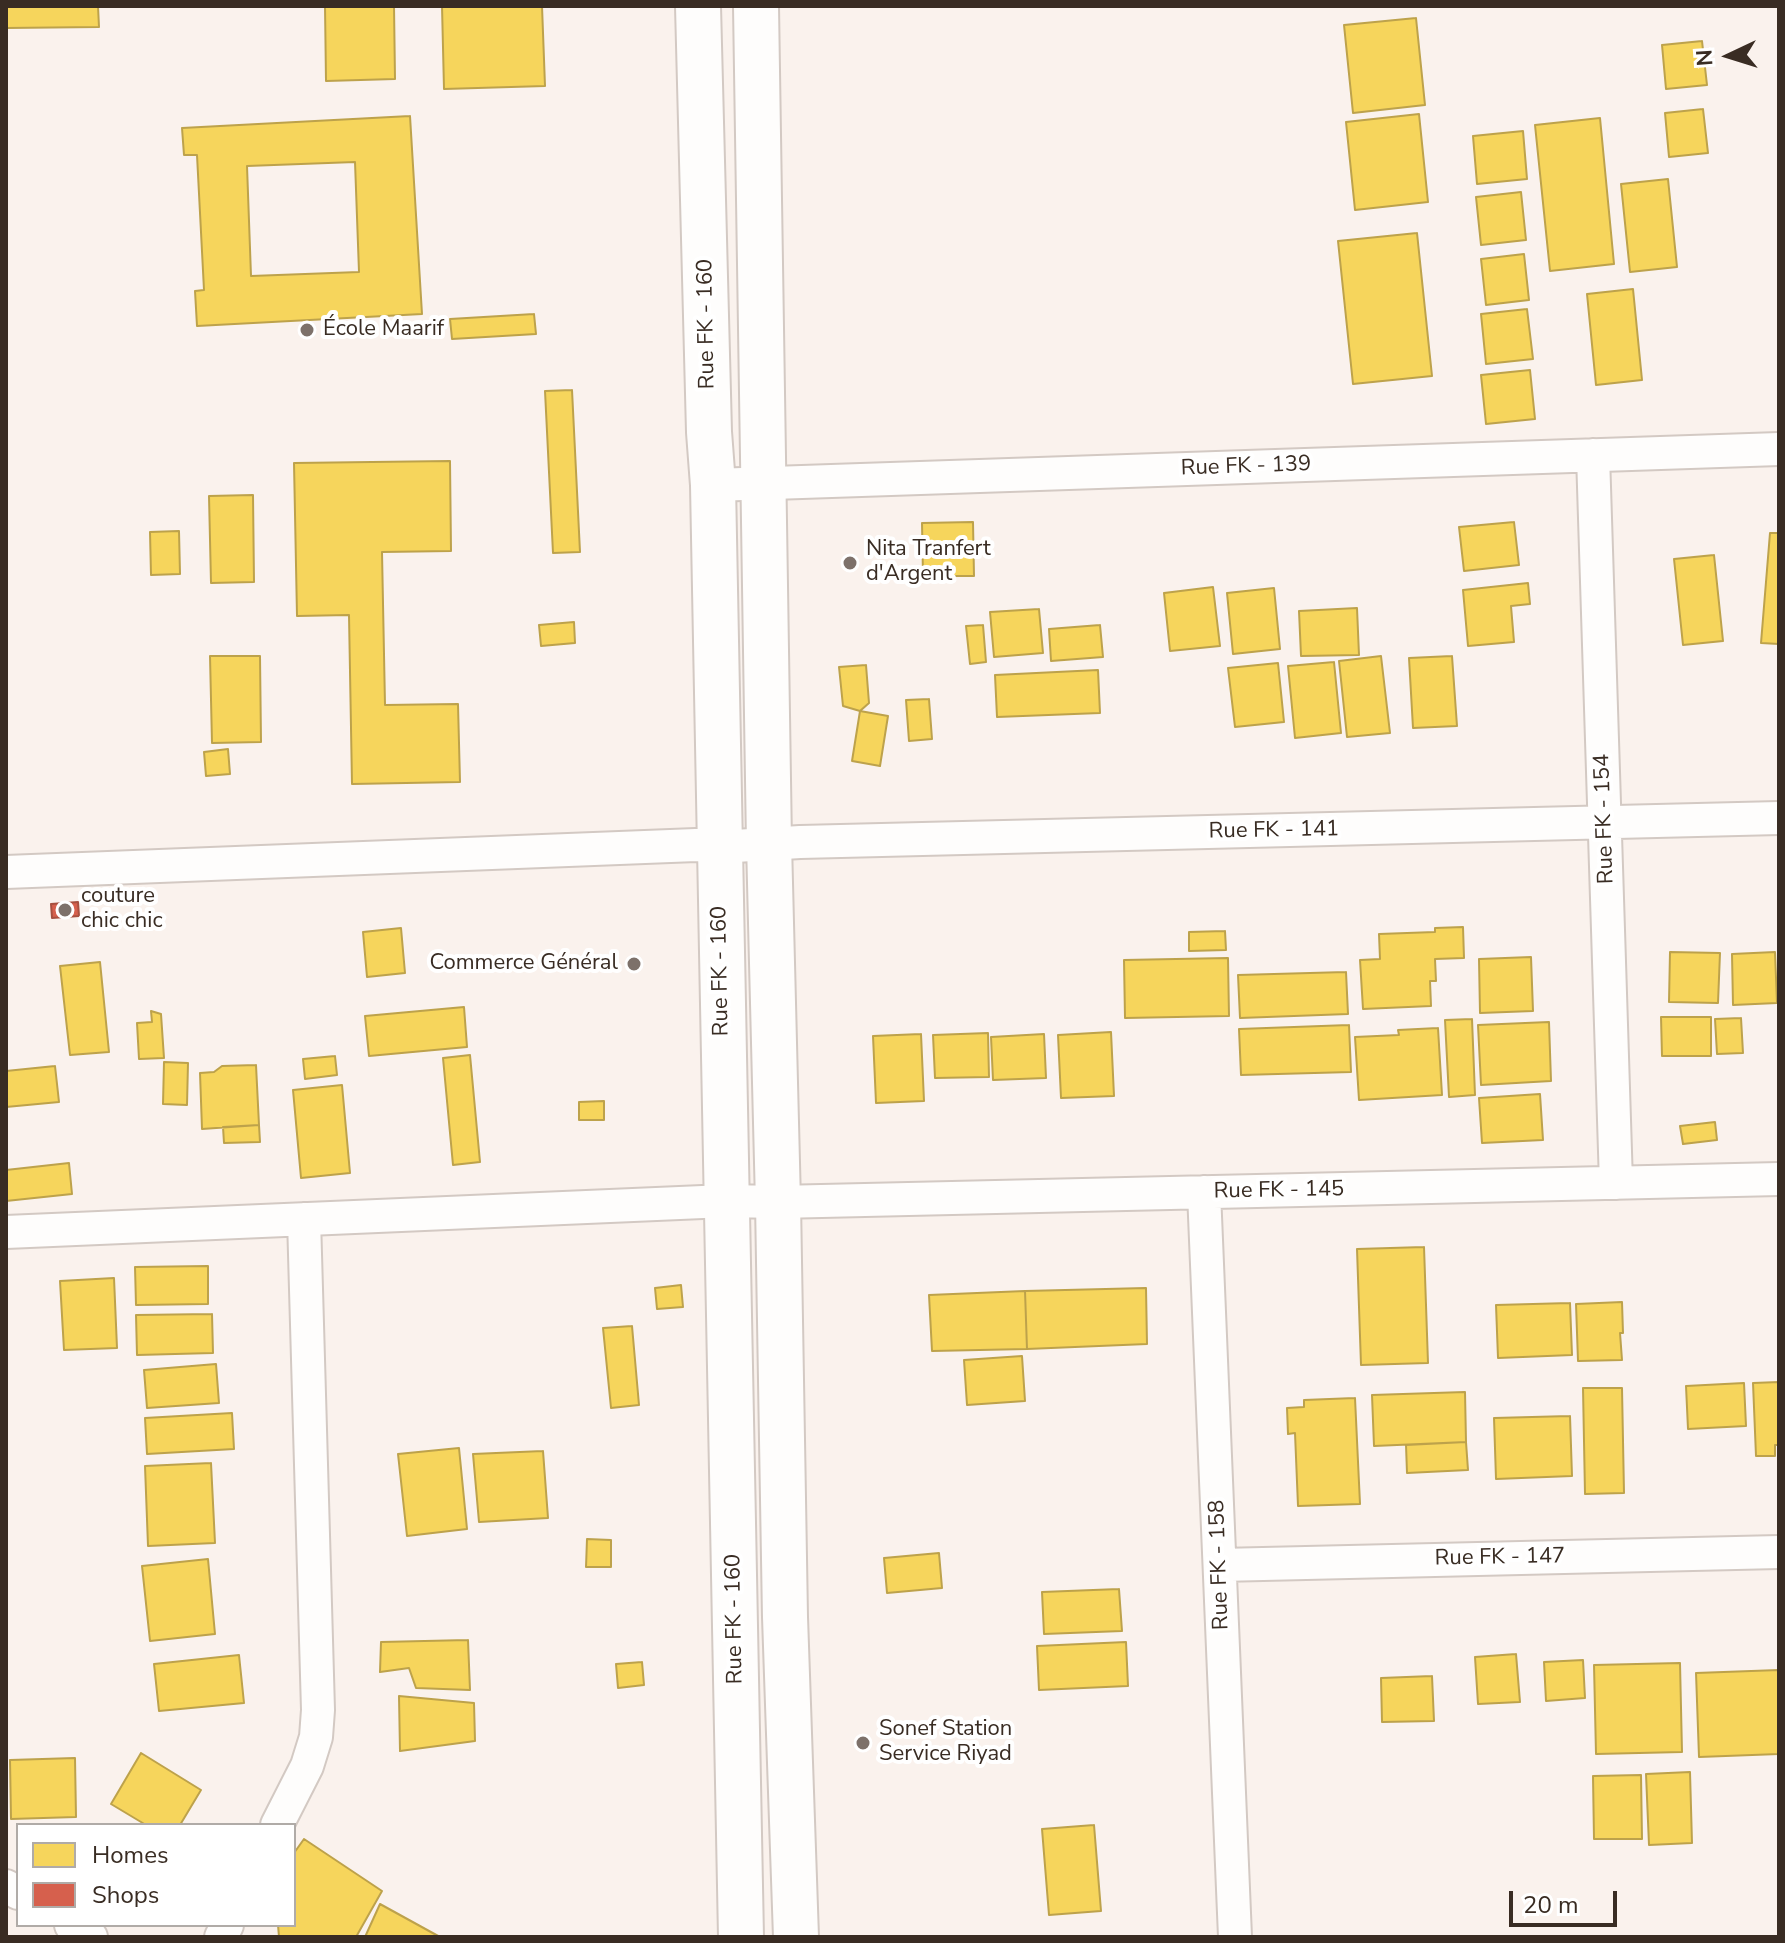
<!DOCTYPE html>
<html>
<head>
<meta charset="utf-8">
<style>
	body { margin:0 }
	#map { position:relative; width:1785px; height:1943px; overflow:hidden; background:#faf2ed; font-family:"Nunito Sans",sans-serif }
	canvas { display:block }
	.frame { position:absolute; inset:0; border:8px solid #392c23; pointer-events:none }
	.legend { position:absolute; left:16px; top:1823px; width:280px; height:104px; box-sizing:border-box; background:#fff; border:2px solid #b0aba7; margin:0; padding:10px 14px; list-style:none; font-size:24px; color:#392c23 }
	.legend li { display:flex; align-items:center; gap:16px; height:40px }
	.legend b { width:40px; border:2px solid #b0aba7 }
	.north { position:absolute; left:1689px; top:16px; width:80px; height:80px; -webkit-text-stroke:6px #fff; paint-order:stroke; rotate:266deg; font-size:22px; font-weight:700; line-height:32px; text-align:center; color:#392c23 }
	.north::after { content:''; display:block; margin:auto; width:28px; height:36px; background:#392c23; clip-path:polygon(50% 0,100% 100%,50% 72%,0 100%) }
	.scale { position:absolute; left:1509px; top:1891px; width:108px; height:36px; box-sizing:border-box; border:4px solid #392c23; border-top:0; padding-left:10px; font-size:24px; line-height:28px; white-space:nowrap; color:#392c23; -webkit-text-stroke:6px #fff; paint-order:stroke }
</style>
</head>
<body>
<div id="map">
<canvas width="1785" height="1943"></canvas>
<div class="frame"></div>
<ul class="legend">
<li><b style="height:22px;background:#f6d55c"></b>Homes</li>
<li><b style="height:22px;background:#d6604d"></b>Shops</li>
</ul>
<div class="north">N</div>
<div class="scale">20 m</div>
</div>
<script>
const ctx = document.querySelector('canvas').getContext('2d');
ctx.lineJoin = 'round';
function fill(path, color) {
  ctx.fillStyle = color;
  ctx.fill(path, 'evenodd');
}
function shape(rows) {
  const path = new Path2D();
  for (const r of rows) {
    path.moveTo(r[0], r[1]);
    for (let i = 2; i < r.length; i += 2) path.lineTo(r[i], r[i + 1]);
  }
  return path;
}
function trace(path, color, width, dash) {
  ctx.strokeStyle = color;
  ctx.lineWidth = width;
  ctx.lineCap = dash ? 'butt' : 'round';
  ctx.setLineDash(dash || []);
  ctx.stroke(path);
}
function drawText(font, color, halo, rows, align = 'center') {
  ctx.font = font + ' "Nunito Sans",sans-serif';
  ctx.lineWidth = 8;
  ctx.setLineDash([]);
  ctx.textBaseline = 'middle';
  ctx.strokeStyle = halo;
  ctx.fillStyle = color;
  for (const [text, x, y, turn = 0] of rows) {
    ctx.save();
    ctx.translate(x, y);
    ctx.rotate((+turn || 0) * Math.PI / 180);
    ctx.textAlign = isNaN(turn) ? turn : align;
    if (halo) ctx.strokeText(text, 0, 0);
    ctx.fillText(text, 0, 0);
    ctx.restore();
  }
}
const homes = shape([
	[6,6,98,6,99,27,6,28,6,6],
	[325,6,394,6,395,79,326,81,325,6],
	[442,6,542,6,545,86,444,89,442,6],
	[1416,18,1425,105,1353,113,1344,25,1416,18],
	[1702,41,1707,85,1666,89,1662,45,1702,41],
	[1703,109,1708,153,1669,157,1665,113,1703,109],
	[1419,114,1428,202,1355,210,1346,122,1419,114],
	[410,116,422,314,197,326,195,291,204,290,197,155,184,155,182,128,410,116],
	[355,162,359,272,251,276,247,166,355,162],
	[1600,118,1614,264,1550,271,1535,125,1600,118],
	[1523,131,1527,179,1477,184,1473,136,1523,131],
	[1668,179,1677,267,1630,272,1621,184,1668,179],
	[1521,192,1526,240,1481,245,1476,197,1521,192],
	[1417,233,1432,376,1353,384,1338,241,1417,233],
	[1524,254,1529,300,1486,305,1481,259,1524,254],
	[1633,289,1642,380,1596,385,1587,294,1633,289],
	[1527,309,1533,359,1486,364,1481,314,1527,309],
	[534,314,536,334,452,339,450,319,534,314],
	[1530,370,1535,419,1486,424,1481,375,1530,370],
	[572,390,580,552,553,553,545,391,572,390],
	[450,461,451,551,382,552,385,705,458,704,460,782,352,784,349,615,297,616,294,463,450,461],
	[253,495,254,582,211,583,209,496,253,495],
	[973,522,974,576,923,576,922,523,973,522],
	[1514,522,1519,565,1464,571,1459,527,1514,522],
	[179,531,180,574,151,575,150,532,179,531],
	[1770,533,1779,533,1779,644,1761,643,1770,533],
	[1714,555,1723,641,1683,645,1674,559,1714,555],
	[1528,583,1530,604,1511,606,1514,642,1468,646,1463,590,1528,583],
	[1213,587,1220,646,1170,651,1164,593,1213,587],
	[1274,588,1280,649,1233,654,1227,593,1274,588],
	[1357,608,1359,655,1301,656,1299,611,1357,608],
	[1039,609,1043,653,994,657,990,612,1039,609],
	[574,622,575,643,541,646,539,625,574,622],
	[983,625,986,662,970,664,966,626,983,625],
	[1100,625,1103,657,1051,661,1049,629,1100,625],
	[210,656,260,656,261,742,212,743,210,656],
	[1381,656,1390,733,1347,737,1339,661,1381,656],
	[1452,656,1457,726,1413,728,1409,658,1452,656],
	[1334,662,1341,733,1295,738,1288,666,1334,662],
	[1278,663,1284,722,1235,727,1228,668,1278,663],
	[866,665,869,703,860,711,843,706,839,667,866,665],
	[1098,670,1100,713,997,717,995,675,1098,670],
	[929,699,932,739,909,741,906,700,929,699],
	[860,711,888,716,880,766,852,761,860,711],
	[228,749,230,774,206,776,204,752,228,749],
	[1463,927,1464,958,1435,959,1436,981,1430,981,1431,1006,1363,1009,1360,960,1380,959,1379,934,1435,932,1435,928,1463,927],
	[401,928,405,973,367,977,363,932,401,928],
	[1225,931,1226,950,1189,951,1189,932,1225,931],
	[1670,952,1720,953,1718,1003,1669,1002,1670,952],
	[1775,952,1777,1003,1733,1005,1732,954,1775,952],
	[1531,957,1533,1011,1480,1013,1479,959,1531,957],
	[1228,958,1229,1016,1125,1018,1124,960,1228,958],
	[100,962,109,1052,70,1055,60,966,100,962],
	[1346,972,1348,1014,1240,1018,1238,975,1346,972],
	[464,1007,467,1047,369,1056,365,1016,464,1007],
	[151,1011,161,1014,164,1058,139,1059,137,1023,152,1022,151,1011],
	[1661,1017,1711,1017,1711,1056,1662,1056,1661,1017],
	[1741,1018,1743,1053,1717,1054,1715,1019,1741,1018],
	[1472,1019,1475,1095,1449,1097,1445,1020,1472,1019],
	[1549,1022,1551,1081,1481,1085,1478,1025,1549,1022],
	[1349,1025,1351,1072,1241,1075,1239,1029,1349,1025],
	[1438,1028,1442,1095,1359,1100,1355,1037,1399,1035,1398,1030,1438,1028],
	[1111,1032,1114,1096,1061,1098,1058,1035,1111,1032],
	[988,1033,989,1077,935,1078,933,1035,988,1033],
	[921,1034,924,1101,876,1103,873,1036,921,1034],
	[1044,1034,1046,1078,993,1080,991,1037,1044,1034],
	[470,1055,480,1162,453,1165,443,1058,470,1055],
	[335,1056,337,1075,305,1079,303,1059,335,1056],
	[164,1062,188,1063,187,1105,163,1104,164,1062],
	[256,1065,259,1125,202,1129,200,1073,214,1072,222,1066,256,1065],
	[55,1066,59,1102,6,1107,6,1071,55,1066],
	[342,1085,350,1173,301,1178,293,1090,342,1085],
	[1540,1094,1543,1140,1482,1143,1479,1098,1540,1094],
	[604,1101,604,1120,579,1120,579,1102,604,1101],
	[1715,1122,1717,1140,1683,1144,1680,1126,1715,1122],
	[259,1125,260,1142,224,1143,223,1127,259,1125],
	[69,1163,72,1194,6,1201,6,1170,69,1163],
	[1424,1247,1428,1363,1361,1365,1357,1249,1424,1247],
	[208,1266,208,1304,136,1305,135,1267,208,1266],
	[114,1278,117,1348,64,1350,60,1281,114,1278],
	[681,1285,683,1307,657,1309,655,1288,681,1285],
	[1146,1288,1147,1344,1027,1349,1025,1291,1146,1288],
	[1025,1291,1027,1349,932,1351,929,1295,1025,1291],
	[1622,1302,1623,1333,1620,1333,1622,1360,1578,1361,1576,1304,1622,1302],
	[1570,1303,1572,1355,1498,1358,1496,1305,1570,1303],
	[212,1314,213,1353,137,1355,136,1315,212,1314],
	[632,1326,639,1405,611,1408,603,1328,632,1326],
	[1022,1356,1025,1401,967,1405,964,1360,1022,1356],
	[216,1364,219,1403,147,1408,144,1370,216,1364],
	[1779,1382,1779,1445,1775,1445,1775,1456,1756,1456,1753,1383,1779,1382],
	[1744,1383,1746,1426,1688,1429,1686,1386,1744,1383],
	[1583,1388,1622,1388,1624,1493,1585,1494,1583,1388],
	[1465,1392,1466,1442,1374,1446,1372,1395,1465,1392],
	[1355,1398,1360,1504,1298,1506,1295,1433,1288,1434,1287,1408,1304,1407,1304,1400,1355,1398],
	[232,1413,234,1449,147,1454,145,1418,232,1413],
	[1570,1416,1572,1476,1496,1479,1494,1418,1570,1416],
	[1466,1442,1468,1470,1407,1473,1406,1445,1466,1442],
	[459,1448,467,1529,407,1536,398,1454,459,1448],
	[543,1451,548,1518,479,1522,473,1454,543,1451],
	[211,1463,215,1543,148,1546,145,1466,211,1463],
	[587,1539,611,1540,611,1567,586,1567,587,1539],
	[939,1553,942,1588,887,1593,884,1558,939,1553],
	[208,1559,215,1634,150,1641,142,1566,208,1559],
	[1119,1589,1122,1631,1044,1634,1042,1592,1119,1589],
	[468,1640,470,1690,416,1688,409,1668,380,1672,381,1642,468,1640],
	[1126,1642,1128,1686,1039,1690,1037,1646,1126,1642],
	[1516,1654,1520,1702,1478,1704,1475,1657,1516,1654],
	[239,1655,244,1703,159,1711,154,1664,239,1655],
	[1583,1660,1585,1698,1546,1701,1544,1662,1583,1660],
	[642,1662,644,1685,618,1688,616,1664,642,1662],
	[1680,1663,1682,1752,1596,1754,1594,1665,1680,1663],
	[1779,1670,1779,1754,1699,1757,1696,1673,1779,1670],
	[1432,1676,1434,1721,1382,1722,1381,1678,1432,1676],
	[399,1696,474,1703,475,1741,400,1751,399,1696],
	[141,1753,201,1790,180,1825,146,1825,111,1804,141,1753],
	[75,1758,76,1817,11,1819,10,1760,75,1758],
	[1690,1772,1692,1843,1649,1845,1646,1774,1690,1772],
	[1641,1775,1642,1839,1594,1839,1593,1776,1641,1775],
	[1094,1825,1101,1911,1049,1915,1042,1829,1094,1825],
	[304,1839,382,1891,356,1937,279,1937,278,1925,294,1925,294,1853,304,1839],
	[380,1904,440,1937,365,1937,380,1904]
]);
const shops = shape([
	[78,902,79,916,52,918,51,904,78,902]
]);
const street = shape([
	[1593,455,1616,1183],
	[713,485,1779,449],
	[6,872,696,845,719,847,800,842,1779,818],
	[1204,1192,1235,1937],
	[6,1232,726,1201,778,1202,1779,1179],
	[1220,1565,1779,1552],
	[277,1825,307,1766,316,1737,318,1710,304,1219],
	[6,1886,18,1893],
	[71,1925,91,1937],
	[221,1937,227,1925]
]);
const secondary = shape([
	[698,6,709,432,713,485,741,1937],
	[756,6,769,843,778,1202,785,1617,796,1937]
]);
const markers = [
	[307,330,8,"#7d716a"],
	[850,563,8,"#7d716a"],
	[65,910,8,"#7d716a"],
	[634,964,8,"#7d716a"],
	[863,1743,8,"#7d716a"]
];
const streetNames = [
	["Rue FK - 160",707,324,-91],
	["Rue FK - 139",1246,467,-2],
	["Rue FK - 154",1605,819,-92],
	["Rue FK - 141",1274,831,-1],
	["Rue FK - 160",721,971,-91],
	["Rue FK - 145",1279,1191,-1],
	["Rue FK - 147",1500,1558,-1],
	["Rue FK - 158",1220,1565,-92],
	["Rue FK - 160",735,1619,-91]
];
const poiNames = [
	["École Maarif",323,330],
	["Nita Tranfert",866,550],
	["d'Argent",866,575],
	["couture",81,897],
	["chic chic",81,922],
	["Commerce Général",618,964,"right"],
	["Sonef Station",879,1730],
	["Service Riyad",879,1755]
];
fill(homes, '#f6d55c');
trace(homes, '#bda24b', 2);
fill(shops, '#d6604d');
trace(shops, '#a75040', 2);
trace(street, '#d3c9c3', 36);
trace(secondary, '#d3c9c3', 48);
trace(street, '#fefdfc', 32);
trace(secondary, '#fefdfc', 44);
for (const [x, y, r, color] of markers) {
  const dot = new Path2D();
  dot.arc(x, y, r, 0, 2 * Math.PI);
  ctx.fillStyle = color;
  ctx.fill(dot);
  trace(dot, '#fff', 3);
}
drawText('22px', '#392c23', '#fff', streetNames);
drawText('22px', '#392c23', '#fff', poiNames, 'left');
</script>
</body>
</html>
